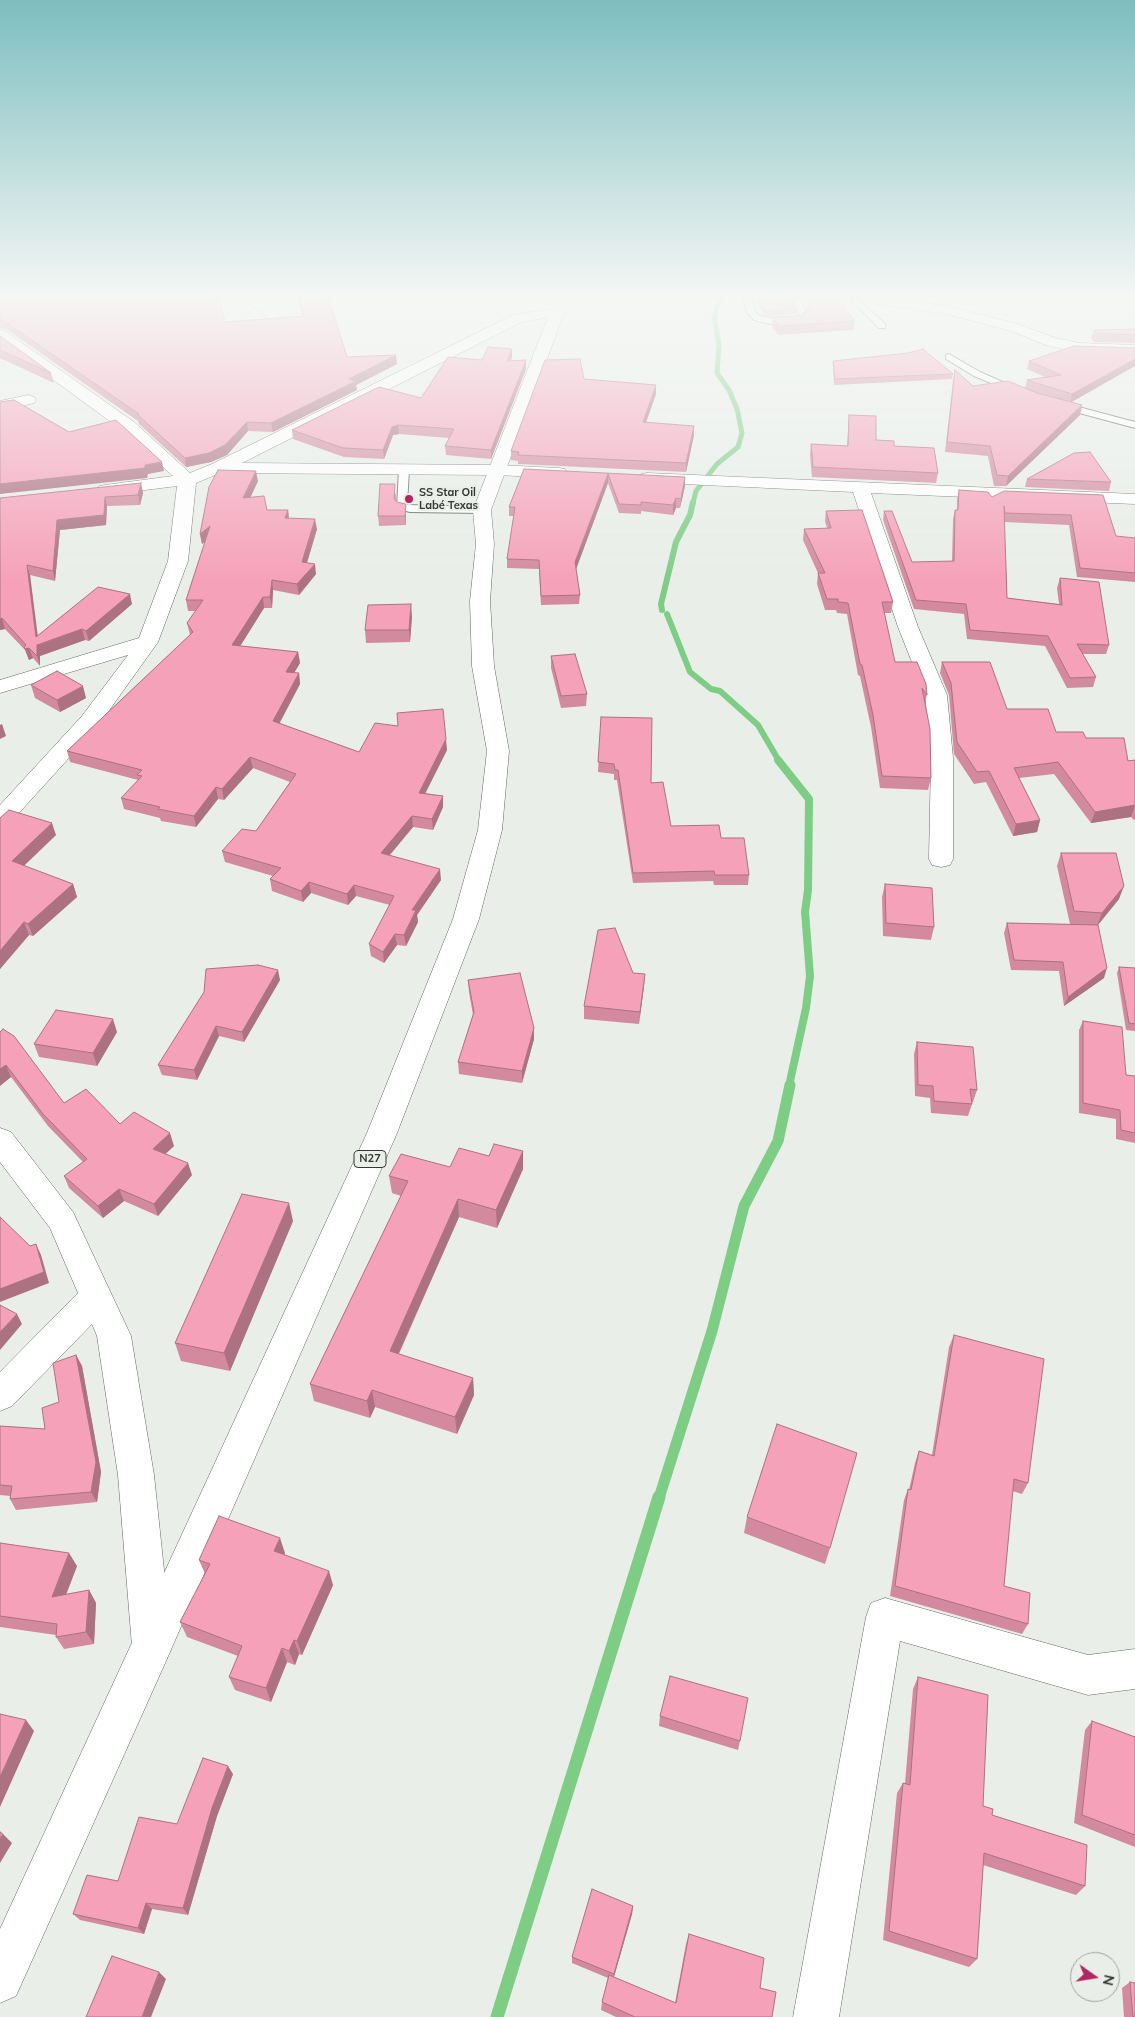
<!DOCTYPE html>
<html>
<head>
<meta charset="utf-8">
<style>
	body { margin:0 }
	#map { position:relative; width:1135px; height:2017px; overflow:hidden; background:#e9eee9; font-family:Mulish,sans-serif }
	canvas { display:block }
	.north { position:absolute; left:1070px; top:1952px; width:50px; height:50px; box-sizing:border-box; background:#e9eee9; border:1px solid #a1a5a1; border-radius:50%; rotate:103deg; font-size:14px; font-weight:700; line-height:20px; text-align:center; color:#353735 }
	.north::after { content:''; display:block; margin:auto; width:18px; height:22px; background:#b22762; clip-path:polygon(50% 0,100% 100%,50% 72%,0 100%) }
</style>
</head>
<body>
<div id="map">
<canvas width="1135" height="2017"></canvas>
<div class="north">N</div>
</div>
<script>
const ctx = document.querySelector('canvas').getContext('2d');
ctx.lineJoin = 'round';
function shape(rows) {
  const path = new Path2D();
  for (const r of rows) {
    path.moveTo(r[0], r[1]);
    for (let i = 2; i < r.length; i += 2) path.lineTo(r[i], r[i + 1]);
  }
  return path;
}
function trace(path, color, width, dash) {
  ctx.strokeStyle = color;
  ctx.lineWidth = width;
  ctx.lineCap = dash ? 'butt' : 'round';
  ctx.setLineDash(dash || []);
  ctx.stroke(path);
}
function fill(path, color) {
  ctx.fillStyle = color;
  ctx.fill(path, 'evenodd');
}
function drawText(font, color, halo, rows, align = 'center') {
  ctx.font = font + ' Mulish,sans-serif';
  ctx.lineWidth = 4;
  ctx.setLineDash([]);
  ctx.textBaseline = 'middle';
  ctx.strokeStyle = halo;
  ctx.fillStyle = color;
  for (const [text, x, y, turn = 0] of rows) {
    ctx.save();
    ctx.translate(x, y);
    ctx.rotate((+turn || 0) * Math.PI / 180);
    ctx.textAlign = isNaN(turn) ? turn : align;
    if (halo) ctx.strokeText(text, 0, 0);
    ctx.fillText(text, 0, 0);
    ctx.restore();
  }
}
const streamFar4 = shape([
	[693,503,696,491,717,464,738,447,742,433,737,409,729,390,717,373,719,345,714,316,720,299]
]);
const streamFar3 = shape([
	[662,610,661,604,676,542,690,515,693,502],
	[667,614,690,672,711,689,720,691,758,725,779,761]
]);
const streamFar2 = shape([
	[778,760,809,799,808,890,805,912,810,976,806,1008,789,1086]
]);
const streamFar1 = shape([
	[659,1498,712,1331,744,1206,778,1141,790,1085]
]);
const stream = shape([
	[497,2017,659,1497]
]);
const service = shape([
	[743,299,751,299,755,311,760,316,770,318,795,317,800,315,792,299,800,299,808,316,797,323,770,324,754,320,747,312,743,299],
	[850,299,858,299,885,324,885,328,879,328,850,299],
	[949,354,980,372,1023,391,1021,393,1015,393,974,376,946,359,946,355,949,354],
	[1060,402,1135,422,1135,428,1057,407,1057,403,1060,402],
	[404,466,409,469,407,505,482,507,487,510,482,513,410,512,398,509,397,507,399,469,404,466]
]);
const minor = shape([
	[240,299,257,299,271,306,286,321,284,324,274,324,261,312,240,299],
	[862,299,897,299,948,306,1021,325,1055,338,1080,343,1135,345,1135,355,1080,353,1046,345,1011,331,947,314,869,303,864,302,862,299],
	[557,308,562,309,564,312,562,315,522,322,242,463,496,465,559,468,565,469,568,473,565,477,559,478,496,475,220,473,196,483,188,561,158,642,98,726,8,825,0,828,0,805,82,716,128,655,0,693,0,680,139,638,168,561,177,486,105,495,99,494,96,490,99,486,105,485,173,476,122,430,0,341,0,329,5,331,134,422,190,473,212,464,513,315,557,308],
	[28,395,34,397,36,400,34,403,0,411,0,401,28,395],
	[647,473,1135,494,1135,504,871,493,918,627,947,695,953,758,953,859,950,865,941,867,932,865,929,859,931,758,925,695,898,627,853,492,641,482,638,478,641,474,647,473],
	[0,1128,11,1132,73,1212,131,1336,154,1475,172,1646,166,1660,152,1666,138,1660,132,1646,118,1475,97,1336,92,1324,12,1406,0,1411,0,1372,78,1293,50,1228,0,1162,0,1128],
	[885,1598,1088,1655,1135,1649,1135,1689,1088,1695,900,1641,839,2017,793,2017,866,1617,871,1603,885,1598]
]);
const primary = shape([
	[560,299,574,299,564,313,491,510,494,544,490,601,494,666,509,751,502,830,479,919,397,1133,166,1661,16,1996,0,2003,0,1929,367,1133,453,919,478,830,487,751,472,666,470,601,476,544,473,510,550,312,560,299]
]);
const wall = shape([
	[0,299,225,322,302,316,298,299,329,299,347,357,397,364,356,385,357,390,273,432,248,431,227,455,211,462,186,467,139,424,138,421,6,329,0,328],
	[415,299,452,299,451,299,415,300],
	[757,299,790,299,798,309,797,314,770,316,765,315,756,302],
	[808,301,855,321,853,330,778,335,772,326,773,317,799,316,807,310,807,309],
	[1135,329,1135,343,1094,342,1091,338,1094,330],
	[0,336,51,373,54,383,0,358],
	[1135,348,1071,402,1082,405,1080,415,1006,486,994,486,988,456,945,452,953,380,955,370,973,386,1025,388,1027,380,1045,377,1027,369,1029,361],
	[512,349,512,357,511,361,526,360,526,369,491,459,446,455,445,446,449,438,399,434,393,435,384,459,344,457,293,439,292,430,421,398,482,360],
	[833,361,953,374,952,379,834,385,833,366],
	[584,379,656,385,656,394,646,422,694,435,686,472,518,464,518,461,511,460,511,451],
	[849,415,876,440,894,446,938,473,936,483,812,477,810,455,811,444,847,446],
	[524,469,685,477,685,486,680,508,676,508,673,515,641,511,641,514,619,513,608,483,576,569,580,595,579,604,541,605,539,569,507,568,507,559,514,516,509,516,509,507],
	[1027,479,1111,482,1109,491,1025,487],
	[258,481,250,498,267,510,288,510,289,518,317,529,307,563,316,574,299,595,273,590,272,608,264,608,240,646,298,652,300,663,294,673,299,673,300,684,279,723,359,752,447,750,425,793,443,796,443,807,433,830,413,827,390,855,441,880,417,915,418,922,406,946,397,945,384,963,371,956,369,944,390,905,356,896,348,905,311,893,303,902,272,891,270,879,273,876,225,862,222,851,256,831,290,782,253,768,224,800,218,799,196,827,161,821,160,818,124,809,121,798,138,780,70,762,67,751,190,635,187,623,196,611,188,611,186,600,205,542,202,544,200,534],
	[959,490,992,497,1103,495,1116,536,1135,538,1135,582,1077,577,1069,525,1004,522,1007,598,1059,604,1057,588,1060,578,1109,645,1106,654,1082,654,1096,677,1093,687,1067,688,1045,646,967,639,964,614,914,609,883,520,884,511,912,562,952,561,953,519,955,510,957,510,957,499],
	[143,493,140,505,107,506,106,525,60,530,55,581,30,575,37,636,132,604,89,641,85,640,40,656,40,666,33,658,29,660,25,650,5,629,0,630,0,498],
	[396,493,396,500,397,502,406,504,406,525,379,526,378,516],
	[826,511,893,602,891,613,884,613,895,662,917,662,927,695,925,702,931,778,928,790,880,788,871,727,860,676,858,675,847,614,837,613,836,610,825,610,817,584,818,573,803,540,804,529,827,528,825,521],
	[412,616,410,642,366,643,365,630],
	[551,656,587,694,586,706,561,708,551,668],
	[942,662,1007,709,1056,732,1086,738,1128,761,1135,760,1135,820,1134,820,1131,817,1091,823,1054,774,1019,778,1040,820,1037,832,1013,836,986,782,974,784,954,754,949,695,940,673],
	[31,685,86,698,60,712,35,698],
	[601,717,651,783,671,826,721,838,749,875,748,885,714,885,713,881,633,883,617,780,614,780,614,774,598,772],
	[0,818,56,835,24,866,73,884,77,897,33,936,29,935,0,969],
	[1061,853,1119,899,1098,925,1104,978,1064,1006,1059,971,1011,970,1004,933,1007,923,1070,924,1057,866],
	[885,884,934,927,931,940,883,936,882,897],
	[1119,967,1135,968,1135,1031,1126,1030,1117,973],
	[633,973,644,986,639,1024,584,1019,584,1006],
	[280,980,244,1042,219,1036,197,1080,162,1075,158,1065],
	[468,980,534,1028,534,1039,522,1083,459,1074,458,1062,473,1015,469,992],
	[1083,1021,1126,1075,1135,1076,1135,1143,1116,1139,1116,1119,1079,1113,1079,1030],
	[0,1032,64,1103,120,1124,174,1146,165,1154,192,1175,158,1216,124,1201,103,1218,69,1188,64,1176,83,1162,48,1126,11,1077,0,1085],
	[117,1032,97,1066,39,1057,34,1044],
	[917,1042,977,1090,973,1102,971,1102,972,1104,968,1116,931,1113,930,1098,915,1096,914,1054],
	[523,1151,523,1169,497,1228,459,1217,399,1354,473,1378,474,1395,457,1434,375,1407,370,1418,314,1401,310,1384,401,1196,392,1193,389,1176,450,1167,489,1156],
	[293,1221,230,1371,181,1361,175,1343],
	[954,1335,1028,1483,1022,1494,1012,1491,1004,1586,1028,1624,1022,1634,890,1596,904,1500,908,1489,909,1490,915,1463,919,1451,932,1455,949,1347],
	[76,1355,82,1366,101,1472,97,1502,16,1510,10,1499,10,1496,0,1495,0,1426,45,1429,59,1402],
	[747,1517,830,1548,825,1564,744,1533],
	[0,1543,77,1566,66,1595,89,1590,96,1603,94,1644,64,1649,56,1637,56,1635,0,1627],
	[285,1553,284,1555,333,1585,302,1655,299,1654,295,1665,287,1662,271,1702,235,1690,229,1677,238,1656,187,1637,180,1622,205,1574,199,1560],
	[918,1677,983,1806,992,1815,1085,1886,1076,1895,983,1865,977,1959,969,1967,883,1940,897,1793,903,1783,905,1783,913,1689],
	[660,1716,740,1741,738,1750,659,1726],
	[1092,1721,1135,1737,1135,1847,1074,1823,1085,1730],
	[233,1774,217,1816,188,1915,152,1909,144,1934,80,1920,73,1914,118,1881,177,1824],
	[633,1906,632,1914,614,1977,675,2003,686,1944,689,1934,760,1988,772,2017,616,2017,601,2010,602,2002,608,1978,572,1963,572,1957],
	[1130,1982,1135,2017,1124,2017,1122,1988]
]);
const shadedWall = shape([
	[512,349,512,357,507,369,507,361],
	[396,355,397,364,356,385,357,390,273,432,271,423,349,379],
	[1135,359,1135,366,1070,403,1072,394],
	[526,360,526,369,491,459,491,450],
	[656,385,656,394,643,431,643,422],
	[1082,405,1080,415,1006,486,1008,476],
	[247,422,248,431,227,455,211,462,186,467,185,458],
	[398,425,399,434,393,435,384,459,383,450,392,427],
	[694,426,694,435,686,472,686,463],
	[162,462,164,471,148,474,147,478,0,494,0,484,145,465],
	[256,471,258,481,245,509,243,498],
	[608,474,608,483,575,572,575,562],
	[685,477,685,486,680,508,681,499],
	[141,483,143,493,140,505,138,495],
	[105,497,107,506,106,525,60,530,55,581,53,571,57,520],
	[676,498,676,508,673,515,673,505],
	[406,504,406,525,405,516],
	[288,510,289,520,285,518],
	[315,519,317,529,304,572,302,562],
	[210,526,212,536,202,544,200,534],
	[315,564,316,574,299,595,297,584],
	[27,565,30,575,39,645,82,629,85,640,40,656,40,666,37,656,36,637],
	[272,580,273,590,272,608,270,597],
	[130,594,132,604,89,641,86,631],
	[263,597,264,608,234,656,232,645],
	[411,604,412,616,410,642,409,630],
	[2,618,5,629,0,630,0,619],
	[29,648,33,658,29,660,25,649],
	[298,652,300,663,288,683,286,672],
	[299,673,300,684,275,732,273,721],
	[83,686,86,698,60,712,57,700],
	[2,724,6,736,0,739,0,725],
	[446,739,447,750,420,804,419,793],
	[250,757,253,768,224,800,222,789],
	[216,787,218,799,196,827,194,816],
	[443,796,443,807,433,830,432,819],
	[1135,805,1131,817,1091,823,1095,812],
	[412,816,413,827,382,864,381,853],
	[1040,820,1037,832,1013,836,1016,824],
	[52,823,56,835,16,873,12,861],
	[440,869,441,880,417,915,418,922,406,946,404,935,412,910],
	[309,882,311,893,303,902,301,891],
	[73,884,77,897,33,936,28,924],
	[354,885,356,896,348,905,347,894],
	[1124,886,1119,899,1097,926,1102,913],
	[24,922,29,935,0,969,0,951],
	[395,934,397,945,384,963,383,952],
	[1107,968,1104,978,1064,1006,1068,997],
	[278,970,280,980,244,1042,242,1032],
	[645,974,644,986,639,1024,640,1012],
	[113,1019,117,1032,97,1066,93,1053],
	[216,1026,219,1036,197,1080,194,1070],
	[534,1028,534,1039,522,1083,522,1071],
	[6,1065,11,1077,0,1086,0,1069],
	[170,1133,174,1146,158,1161,153,1149],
	[523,1151,523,1169,497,1228,496,1210],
	[188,1163,192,1175,158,1216,154,1204],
	[119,1189,124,1201,103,1218,98,1206],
	[458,1199,459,1217,392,1368,390,1351],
	[289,1203,293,1221,230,1371,224,1353],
	[36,1244,41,1255,49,1283,0,1302,0,1289],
	[17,1314,22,1324,0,1350,0,1332],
	[76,1355,82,1366,101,1472,97,1502,91,1492],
	[473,1378,474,1395,457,1434,455,1417],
	[372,1390,375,1407,370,1418,367,1401],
	[280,1538,285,1553,279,1566,274,1551],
	[69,1553,77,1566,60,1610,52,1597],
	[329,1571,333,1585,302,1655,297,1641],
	[89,1590,96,1603,94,1644,86,1632],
	[294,1640,299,1654,295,1665,289,1651],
	[282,1648,287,1662,271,1702,266,1688],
	[26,1720,34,1731,0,1807,0,1777],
	[228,1766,233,1774,217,1816,188,1915,183,1908,212,1808],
	[3,1834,12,1843,0,1863,0,1839],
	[146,1903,152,1909,144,1934,138,1928],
	[633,1906,632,1914,613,1980,614,1974],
	[159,1972,166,1979,151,2017,142,2017]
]);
const building = shape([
	[0,299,219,299,225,322,304,316,299,299,329,299,347,357,396,355,349,379,356,381,271,423,247,422,225,445,209,453,185,458,137,414,139,414,4,321,0,320,0,299],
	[758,299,790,299,798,309,771,311,765,310,758,299],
	[837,299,855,321,779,326,773,317,799,316,811,308,808,301,837,299],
	[1135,329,1135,335,1097,333,1094,330,1135,329],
	[0,336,51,373,0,350,0,336],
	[1074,346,1135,348,1135,359,1072,394,1027,380,1061,375,1029,361,1074,346],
	[488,347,512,349,507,361,526,360,491,450,445,446,454,429,398,425,392,427,383,450,343,448,292,430,379,387,421,398,448,357,482,360,488,347],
	[923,349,953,374,835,379,833,361,908,353,923,349],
	[580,359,584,379,656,385,643,422,694,426,686,463,518,455,519,452,511,451,545,360,580,359],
	[955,370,973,386,1008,381,1037,393,1082,405,1008,476,997,475,990,446,947,442,955,370],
	[14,400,69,432,116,420,162,462,145,465,145,468,0,484,0,402,14,400],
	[849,415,876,416,876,440,894,441,894,446,934,448,938,473,813,467,811,444,848,446,849,415],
	[1090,452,1111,482,1027,479,1074,453,1090,452],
	[524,469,685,477,681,499,676,498,673,505,641,502,641,505,619,504,608,474,575,562,580,595,541,596,539,560,507,559,515,507,509,507,524,469],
	[218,470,256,471,243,498,264,496,267,510,288,510,285,518,315,519,302,562,315,564,297,584,272,580,270,597,263,597,232,645,298,652,286,672,299,673,273,721,359,752,375,723,398,726,397,713,443,709,446,739,419,793,443,796,432,819,412,816,381,853,440,869,412,910,416,910,404,935,395,934,383,952,369,944,394,896,354,885,347,894,309,882,301,891,270,879,281,868,222,851,242,829,256,831,296,774,250,757,222,789,216,787,194,816,158,809,160,807,121,798,142,776,137,775,142,770,67,751,193,632,187,623,203,600,186,600,210,526,200,534,209,487,218,470],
	[141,483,138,495,105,497,104,515,57,520,53,571,27,565,36,637,98,587,130,594,86,631,82,629,37,645,37,656,29,648,25,649,24,647,26,645,2,618,0,619,0,498,141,483],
	[380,484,395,484,394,499,397,502,406,504,405,516,378,516,380,484],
	[959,490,988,492,992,497,1004,491,1103,495,1116,536,1135,538,1135,573,1080,568,1071,515,1005,513,1004,506,1007,598,1062,605,1060,578,1099,582,1109,645,1077,644,1096,677,1070,678,1048,636,970,630,966,604,916,600,884,511,892,511,912,562,954,561,955,510,958,510,959,490],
	[862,510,893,602,882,602,895,662,917,662,926,684,927,695,922,688,930,729,931,778,882,776,873,715,862,665,860,664,848,603,838,602,838,599,827,599,818,573,825,573,804,529,831,528,826,511,862,510],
	[411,604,409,630,365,630,368,605,411,604],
	[575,654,587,694,561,696,551,656,575,654],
	[942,662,990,662,1007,709,1048,709,1056,732,1083,732,1086,738,1124,738,1128,761,1135,760,1135,805,1095,812,1058,762,1014,768,1040,820,1016,824,989,771,977,772,957,742,951,683,942,662],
	[57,671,83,686,57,700,31,685,57,671],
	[601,717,652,718,651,783,663,782,671,826,719,825,721,838,744,838,749,875,715,875,714,871,633,873,618,770,615,770,614,764,598,762,601,717],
	[9,810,52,823,12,861,73,884,28,924,24,922,0,951,0,818,9,810],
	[1061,853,1116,853,1124,886,1102,913,1074,911,1061,853],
	[885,884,932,888,934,927,886,923,885,884],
	[1007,923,1098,925,1107,968,1068,997,1063,962,1014,960,1007,923],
	[615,928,633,973,645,974,640,1012,584,1006,598,930,615,928],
	[258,965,278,970,242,1032,216,1026,194,1070,158,1065,204,992,206,969,258,965],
	[1119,967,1135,968,1135,1024,1129,1023,1119,967],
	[520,973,534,1028,522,1071,458,1062,474,1012,468,980,520,973],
	[56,1010,113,1019,93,1053,34,1044,56,1010],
	[1083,1021,1122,1027,1126,1075,1135,1076,1135,1133,1121,1130,1120,1110,1083,1103,1083,1021],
	[3,1029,14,1036,64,1103,86,1089,120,1124,134,1112,170,1133,153,1149,188,1163,154,1204,119,1189,98,1206,64,1176,87,1159,43,1114,6,1065,0,1069,0,1032,3,1029],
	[917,1042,973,1047,977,1090,970,1089,972,1104,934,1101,933,1086,918,1085,917,1042],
	[494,1144,523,1151,496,1210,458,1199,390,1351,473,1378,455,1417,372,1390,367,1401,310,1384,408,1181,389,1176,401,1154,450,1167,459,1148,489,1156,494,1144],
	[242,1194,289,1203,224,1353,175,1343,242,1194],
	[0,1217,30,1246,36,1244,44,1272,0,1289,0,1217],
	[0,1305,17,1314,0,1332,0,1305],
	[954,1335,1044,1359,1028,1483,1014,1479,1004,1586,1030,1593,1028,1624,895,1586,908,1489,911,1490,919,1451,934,1456,954,1335],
	[76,1355,96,1462,91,1492,10,1499,12,1486,0,1485,0,1426,45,1429,42,1408,59,1402,53,1363,76,1355],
	[777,1424,857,1453,830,1548,747,1517,777,1424],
	[219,1516,280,1538,274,1551,329,1571,297,1641,294,1640,289,1651,282,1648,266,1688,229,1677,242,1646,180,1622,210,1564,199,1560,219,1516],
	[0,1543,69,1553,52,1597,89,1590,86,1632,56,1637,57,1624,0,1616,0,1543],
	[670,1676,748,1698,740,1741,660,1716,670,1676],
	[918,1677,988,1695,983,1806,993,1809,992,1815,1087,1845,1085,1886,984,1853,977,1959,889,1931,903,1783,910,1785,918,1677],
	[0,1714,26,1720,0,1777,0,1714],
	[1092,1721,1135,1737,1135,1835,1082,1815,1092,1721],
	[203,1758,228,1766,212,1808,183,1908,146,1903,138,1928,73,1914,87,1875,118,1881,139,1817,177,1824,203,1758],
	[0,1832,3,1834,0,1839,0,1832],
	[592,1889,633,1906,614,1974,572,1957,592,1889],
	[689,1934,764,1958,760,1988,776,1992,772,2017,635,2017,602,2002,609,1975,676,2003,689,1934],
	[112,1956,159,1972,142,2017,86,2017,112,1956],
	[1130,1982,1135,1983,1135,2017,1133,2017,1130,1982]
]);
const markers = [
	[409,499,5,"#b22762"]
];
const farPoinames = [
	["SS Star Oil",419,493],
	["Labé Texas",419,506]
];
const shields = [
	[370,1159,32]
];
const shieldNames = [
	["N27",370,1159]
];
trace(streamFar4, '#7ecd85', 5);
trace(streamFar3, '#7ecd85', 6);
trace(streamFar2, '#7ecd85', 8);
trace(streamFar1, '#7ecd85', 11);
trace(stream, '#7ecd85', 13);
trace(service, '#636763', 2);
trace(minor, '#636763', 1);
trace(primary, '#636763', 1);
fill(service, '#fff');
fill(minor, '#fff');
fill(primary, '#fff');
fill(wall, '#d38aa0');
fill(shadedWall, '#ac7182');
fill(building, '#f5a1ba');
trace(building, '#ac7182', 1);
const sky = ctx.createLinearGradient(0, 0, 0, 581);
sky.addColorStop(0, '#7dbec0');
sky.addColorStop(0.51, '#f5f7f5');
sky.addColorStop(1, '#f5f7f500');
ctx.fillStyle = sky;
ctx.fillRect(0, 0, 1135, 581);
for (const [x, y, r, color] of markers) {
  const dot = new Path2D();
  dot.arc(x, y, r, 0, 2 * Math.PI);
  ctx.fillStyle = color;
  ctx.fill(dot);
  trace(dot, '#e9eee9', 2);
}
drawText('bold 11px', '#353735', '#e9eee9', farPoinames, 'left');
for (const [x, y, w] of shields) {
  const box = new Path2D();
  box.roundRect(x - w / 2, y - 8.5, w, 17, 4);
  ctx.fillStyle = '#e9eee9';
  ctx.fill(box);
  trace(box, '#353735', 1);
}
drawText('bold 11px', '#353735', null, shieldNames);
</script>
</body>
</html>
